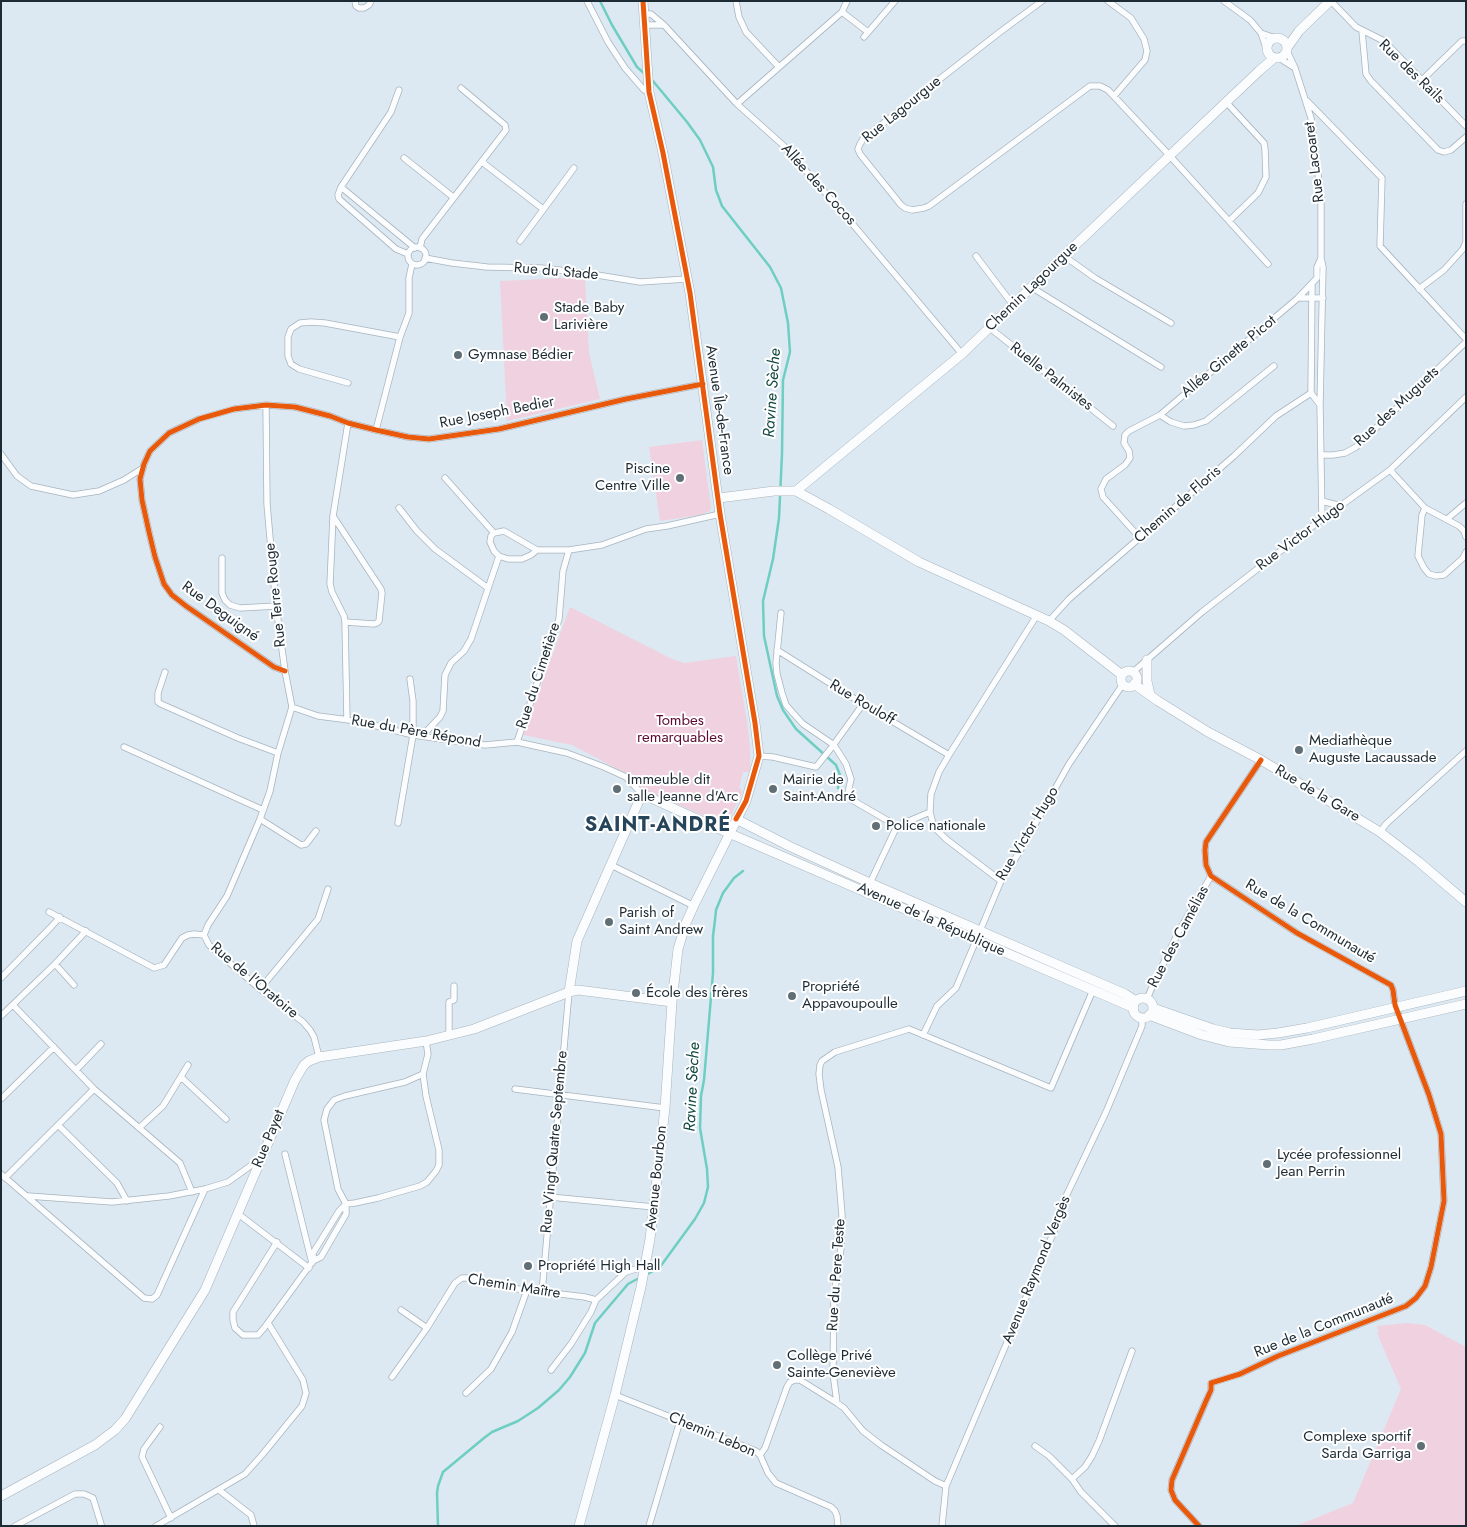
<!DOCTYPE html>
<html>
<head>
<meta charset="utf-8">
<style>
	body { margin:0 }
	#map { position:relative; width:1467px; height:1527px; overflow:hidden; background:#dde9f2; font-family:Jost,sans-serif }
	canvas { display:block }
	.frame { position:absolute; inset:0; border:2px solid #1d2b34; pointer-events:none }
</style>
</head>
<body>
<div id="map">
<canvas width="1467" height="1527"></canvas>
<div class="frame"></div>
</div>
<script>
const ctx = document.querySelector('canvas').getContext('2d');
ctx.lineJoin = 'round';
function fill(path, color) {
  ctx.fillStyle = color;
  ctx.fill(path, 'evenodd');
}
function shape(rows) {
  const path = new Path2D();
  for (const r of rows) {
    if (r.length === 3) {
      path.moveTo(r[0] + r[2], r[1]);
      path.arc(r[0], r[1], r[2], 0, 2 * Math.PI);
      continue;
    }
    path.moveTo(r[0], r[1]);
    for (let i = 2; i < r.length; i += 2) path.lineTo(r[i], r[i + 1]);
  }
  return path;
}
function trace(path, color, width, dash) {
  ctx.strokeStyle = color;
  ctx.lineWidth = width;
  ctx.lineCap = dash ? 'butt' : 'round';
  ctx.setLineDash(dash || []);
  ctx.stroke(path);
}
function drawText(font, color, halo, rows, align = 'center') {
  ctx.font = font + ' Jost,sans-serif';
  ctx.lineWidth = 4;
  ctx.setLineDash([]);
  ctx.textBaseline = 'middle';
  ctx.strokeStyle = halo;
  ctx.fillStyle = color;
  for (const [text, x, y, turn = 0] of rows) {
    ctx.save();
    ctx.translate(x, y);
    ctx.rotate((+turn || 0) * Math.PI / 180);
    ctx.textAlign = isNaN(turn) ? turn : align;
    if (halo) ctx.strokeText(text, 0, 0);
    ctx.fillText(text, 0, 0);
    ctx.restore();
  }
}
const green = shape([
	[585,277,589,353,600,399,507,421,500,281],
	[702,440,711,508,710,511,700,515,660,521,649,447],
	[570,607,672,659,684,663,736,656,748,728,750,749,750,770,748,772,743,772,739,788,741,789,742,793,728,821,722,821,719,820,718,822,644,789,631,776,572,745,523,735],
	[1407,1323,1425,1325,1466,1347,1466,1526,1296,1526,1353,1503,1401,1389,1377,1333,1379,1332,1377,1326]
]);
const stream = shape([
	[600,1,612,25,637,67,646,75],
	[650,79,653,81,687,122,700,140,713,167,716,190,722,206,770,267,781,288,788,323,790,352,783,380,782,454,779,518,773,559,763,601,764,636,777,696,783,710,796,729,836,765,840,775,838,788],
	[646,1275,660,1267,695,1219,704,1203,708,1187,707,1169,700,1128,701,1096,704,1080,713,973,713,936,715,920,716,910,723,893,734,878,743,871],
	[438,1526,437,1493,438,1486,443,1472,484,1438,492,1432,518,1421,538,1408,559,1390,570,1377,585,1353,595,1323,628,1284,641,1277]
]);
const street = shape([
	[355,1,356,6,359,8,364,8,369,5,371,1],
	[587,1,608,42,625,68,644,90,649,92],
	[736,1,739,17,746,32,779,67],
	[1042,1,1000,32,863,139,860,144,858,149,860,154,901,205,905,208,912,210,924,208,929,206,1082,92,1090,86,1100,86,1108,90,1170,156,1268,264],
	[1108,1,1131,18,1144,39,1147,51,1145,60,1114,96],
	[1224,1,1250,20,1261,33,1266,48],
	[1331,1,1356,27,1384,41,1466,126],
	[842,12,868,32],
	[644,14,651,14,664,25,737,104,784,146,845,215,962,354],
	[644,25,664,25],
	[1362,31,1366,74,1371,81,1438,150,1444,152,1451,150,1466,137],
	[1261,33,1275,38],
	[864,37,895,1],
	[1287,51,1295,68,1311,118,1321,198,1321,258,1323,267,1320,405,1322,520],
	[1279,58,1295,68],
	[1422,80,1462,41,1466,41],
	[399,90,391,112,341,187,338,195,339,199,396,249,408,254],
	[1307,101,1382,178,1380,246,1466,339],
	[1227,103,1264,143,1265,149,1266,177,1258,193,1229,221],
	[737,104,842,12,847,1],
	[404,158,453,197],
	[482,162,543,209],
	[341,187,415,248],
	[520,241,574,168],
	[417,256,9],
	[420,248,422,239,506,130,505,125,461,88],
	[976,256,1013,305],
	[1064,256,1095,278,1171,323],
	[425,258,452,263,487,267,541,268,585,273,640,282,687,279],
	[1031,287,1161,367],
	[1419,289,1444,270,1463,249,1466,242,1466,204],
	[1298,298,1317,278,1317,267,1321,258],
	[990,328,1113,426],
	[348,383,299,369,291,364,288,356,288,337,291,329,300,323,311,322,325,323,400,337],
	[1311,393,1312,285],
	[1311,393,1320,405],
	[1160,415,1171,422,1184,426,1194,425,1206,421,1274,366],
	[376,430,400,337,409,313,409,278,412,264],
	[1,454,17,476,31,486,73,495,99,491,124,480,143,468],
	[1321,455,1333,455,1345,453,1356,447,1466,342],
	[1390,470,1425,508,1459,526,1464,531,1466,537],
	[445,478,494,533],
	[1322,501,1341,506],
	[399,508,417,531,435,549,488,588],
	[1425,508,1422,515,1418,556,1424,568,1429,574,1436,576,1444,575,1463,558,1466,552],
	[333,516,381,589,382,593,379,621,377,623,374,624,345,622],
	[1447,519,1466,503],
	[1140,538,1103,497,1101,489,1106,479,1125,465,1130,458,1129,451,1124,443,1125,435,1129,431,1160,415,1298,298,1323,298],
	[537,550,531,555,522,559,508,559,499,556,494,551,490,542,491,536,494,533,504,531,537,550,569,550,602,545,646,529,667,526,720,514],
	[222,558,222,593,225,600,230,605,240,608,276,606],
	[781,613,776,663,777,674,782,693,786,705,793,713,803,724,834,745,846,764,851,779,847,797],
	[1049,621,1069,599,1234,456,1276,416,1311,393],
	[777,650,863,704,949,755],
	[285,671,274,667,186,606,172,595,164,584,155,557,149,532,142,500,140,479,144,464,150,451,169,433,199,419,234,409,266,405,295,407,330,416,348,423,376,430,408,437,429,439,499,429,626,399,703,384],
	[165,672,158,693,158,702,161,704,238,738,278,753],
	[1133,672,1202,612,1314,525,1390,470,1466,397],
	[292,707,318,716,357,721,413,735,485,745,517,742,567,753,604,767,626,777,642,794],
	[347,720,345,622,344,616,332,592,330,584,333,516,348,423],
	[422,736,440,717,443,711,445,675,451,663,464,651,471,639,499,556],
	[517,742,559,619,563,571,569,550],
	[124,747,263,810],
	[759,756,773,757,816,767,832,747,863,704],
	[828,797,847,797,897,826],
	[260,819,301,845,306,844,316,831],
	[398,823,413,735,413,701,410,679],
	[1380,832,1386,824,1466,751],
	[611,865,694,906],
	[1001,881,946,839,936,829,933,824,930,812,931,794,939,772,949,755,1037,615],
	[870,883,897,826,930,812],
	[49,912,154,968,164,965,182,938,188,935,194,934,204,935],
	[204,935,208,925,227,896,260,819,270,791,278,753,292,707,285,671,276,606,267,504,266,405],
	[204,935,209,945,260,989,303,1022,310,1030,314,1037,319,1057],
	[55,964,74,985],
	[1,978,51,927,60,917],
	[260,989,318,919,328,889],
	[1147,999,1153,985,1179,931,1211,876],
	[13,1005,94,1089,180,1163,192,1192],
	[1,1016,55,964,86,931],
	[449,1035,449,1002,454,1000,454,986],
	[923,1035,937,1006,956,988,1001,881,1020,851,1069,764,1123,684],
	[76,1070,101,1044],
	[181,1077,226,1119],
	[515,1089,665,1108],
	[1,1099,54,1047],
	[58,1125,117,1183,127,1201],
	[139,1128,163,1106,188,1065],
	[285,1154,312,1263],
	[1,1174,144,1298,152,1299,157,1295,205,1189],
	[5,1178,94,1089],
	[28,1196,112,1202,169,1196,205,1189,228,1182,260,1159],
	[550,1197,654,1207],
	[346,1204,355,1203,378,1198,420,1186,427,1182,436,1171,439,1165,439,1150,426,1096,423,1074],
	[237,1213,309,1268],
	[277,1242,233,1312,233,1320,235,1328,243,1335,258,1335,264,1328,313,1261,321,1257,346,1214,346,1204,338,1189,324,1120,327,1109,334,1100,345,1096,405,1082,423,1074,428,1054,426,1041],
	[313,1260,313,1253,339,1211,346,1204],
	[542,1292,569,992],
	[401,1310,427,1328],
	[551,1370,571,1344,591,1312,596,1300,626,1272,639,1268,645,1268],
	[392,1377,427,1328,455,1283,462,1278,470,1278,502,1287,585,1297,596,1300],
	[466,1393,491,1369,512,1332,527,1290],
	[615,1395,756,1451,760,1455,768,1473,776,1483,831,1507,835,1511,837,1516,838,1526],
	[837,1403,833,1373,834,1295,841,1248,842,1215,838,1167,821,1090,819,1074,820,1065,822,1061,835,1052,909,1029,1051,1088,1093,990],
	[160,1427,144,1449,142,1457,171,1518],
	[1035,1446,1049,1456,1072,1479],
	[760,1455,765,1448,787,1387,790,1382,795,1380,800,1380,837,1403,844,1408,863,1431,881,1445,935,1481,946,1486],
	[219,1490,251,1515,254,1526],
	[15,1526,75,1494,84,1494,93,1498,101,1524],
	[156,1526,245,1474,262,1455,302,1406,306,1393,303,1380,268,1323],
	[649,1526,680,1421],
	[942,1526,946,1486,1058,1222,1059,1211,1106,1112,1142,1026,1142,1017],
	[1115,1526,1081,1492,1072,1479,1085,1467,1092,1456,1099,1441,1132,1351],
	[1199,1526,1175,1500,1171,1490,1172,1480,1206,1401,1211,1390,1211,1383,1240,1374,1278,1356,1406,1306,1416,1298,1425,1286,1431,1267,1444,1201,1441,1134,1429,1095,1395,1005,1393,990,1391,985,1297,933,1211,876,1206,865,1205,850,1206,842,1261,760]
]);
const secondary = shape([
	[1277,48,10],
	[1287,48,1299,31,1330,1],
	[796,491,962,354,1049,270,1259,71,1274,58],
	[719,498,774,491,796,491,829,509,919,562,1049,621,1064,630,1122,675],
	[1147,660,1147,681,1150,695],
	[1129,679,8],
	[1134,684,1158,701,1208,732,1261,760,1380,832,1419,862,1466,902],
	[736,819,789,846,870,883,1125,994,1136,1001],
	[569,992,577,941,642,794,717,828,1134,1008],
	[1143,1008,10],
	[1153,1008,1213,1029,1230,1033,1258,1035,1278,1033,1307,1028,1466,991],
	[1149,1015,1202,1035,1229,1042,1269,1045,1281,1045,1313,1039,1466,1004],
	[1,1496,95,1445,115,1430,125,1419,205,1290,295,1080,304,1065,309,1061,319,1057,426,1041,474,1029,569,992,578,990,672,1002],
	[579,1526,615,1395,641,1287,650,1239,665,1108,672,1002,678,949,686,923,695,903,746,801,759,756,755,723,720,514,690,293,663,153,649,92,643,1]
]);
const cycleway = shape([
	[643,1,649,92,663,153,690,293,720,514,755,723,759,756,746,801,736,819],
	[285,671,274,667,186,606,172,595,164,584,155,557,149,532,142,500,140,479,144,464,150,451,169,433,199,419,234,409,266,405,295,407,330,416,348,423,376,430,408,437,429,439,499,429,626,399,703,384],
	[1199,1526,1175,1500,1171,1490,1172,1480,1206,1401,1211,1390,1211,1383,1240,1374,1278,1356,1406,1306,1416,1298,1425,1286,1431,1267,1444,1201,1441,1134,1429,1095,1395,1005,1393,990,1391,985,1297,933,1211,876,1206,865,1205,850,1206,842,1261,760]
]);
const markers = [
	[544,317,5,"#606e76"],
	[458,355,5,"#606e76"],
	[680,478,5,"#606e76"],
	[1299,750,5,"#606e76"],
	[617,789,5,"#606e76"],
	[773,789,5,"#606e76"],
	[876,826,5,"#606e76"],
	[609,922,5,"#606e76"],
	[636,993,5,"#606e76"],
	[792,996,5,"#606e76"],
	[1267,1164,5,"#606e76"],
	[528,1266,5,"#606e76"],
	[777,1365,5,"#606e76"],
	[1421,1446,5,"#606e76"]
];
const streetNames = [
	["Rue des Rails",1411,72,44],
	["Rue Lagourgue",902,110,-39],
	["Rue Lacoaret",1315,162,-97],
	["Allée des Cocos",818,185,48],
	["Rue du Stade",556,272,5],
	["Chemin Lagourgue",1032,287,-44],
	["Allée Ginette Picot",1229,357,-40],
	["Ruelle Palmistes",1051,377,38],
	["Rue des Muguets",1397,407,-43],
	["Avenue Île-de-France",719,410,82],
	["Rue Joseph Bedier",497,413,-11],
	["Chemin de Floris",1178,505,-41],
	["Rue Victor Hugo",1301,536,-37],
	["Rue Terre Rouge",276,595,-96],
	["Rue Deguigné",220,612,36],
	["Rue du Cimetière",539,676,-72],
	["Rue Rouloff",862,703,31],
	["Rue du Père Répond",416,732,10],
	["Rue de la Gare",1317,794,31],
	["Rue Victor Hugo",1028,834,-59],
	["Avenue de la République",931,920,24],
	["Rue de la Communauté",1310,922,31],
	["Rue des Camélias",1179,937,-62],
	["Rue de l'Oratoire",254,981,40],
	["Rue Payet",269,1139,-67],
	["Rue Vingt Quatre Septembre",555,1142,-85],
	["Avenue Bourbon",657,1178,-84],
	["Avenue Raymond Vergès",1037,1270,-68],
	["Rue du Pere Teste",837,1275,-86],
	["Chemin Maître",514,1287,9],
	["Rue de la Communauté",1324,1326,-22],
	["Chemin Lebon",712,1435,23]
];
const poiNames = [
	["Stade Baby",554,308],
	["Larivière",554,325],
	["Gymnase Bédier",468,355],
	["Piscine",670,469,"right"],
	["Centre Ville",670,486,"right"],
	["Mediathèque",1309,741],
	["Auguste Lacaussade",1309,758],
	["Immeuble dit",627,780],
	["salle Jeanne d'Arc",627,797],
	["Mairie de",783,780],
	["Saint-André",783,797],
	["Police nationale",886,826],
	["Parish of",619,913],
	["Saint Andrew",619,930],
	["Propriété",802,987],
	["Appavoupoulle",802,1004],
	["École des frères",646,993],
	["Lycée professionnel",1277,1155],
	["Jean Perrin",1277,1172],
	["Propriété High Hall",538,1266],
	["Collège Privé",787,1356],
	["Sainte-Geneviève",787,1373],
	["Complexe sportif",1411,1437,"right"],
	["Sarda Garriga",1411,1454,"right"]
];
const parkNames = [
	["Tombes",680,721],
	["remarquables",680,738]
];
const waterNames = [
	["Ravine Sèche",773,393,-86],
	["Ravine Sèche",693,1087,-87]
];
const districtNames = [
	["SAINT-ANDRÉ",658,826]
];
fill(green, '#efd1df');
trace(stream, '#6ecec2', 2.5);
trace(street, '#a8b4bd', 7);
trace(secondary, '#a8b4bd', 10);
trace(street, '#fafcfd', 5.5);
trace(secondary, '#fafcfd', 9);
trace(cycleway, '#e8590c', 5);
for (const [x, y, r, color] of markers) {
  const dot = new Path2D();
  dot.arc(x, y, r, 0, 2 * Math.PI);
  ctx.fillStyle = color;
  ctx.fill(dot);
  trace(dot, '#fff', 2);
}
drawText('15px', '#1d2b34', '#fff', streetNames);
drawText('15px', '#1d2b34', '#fff', poiNames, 'left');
drawText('15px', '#5d0a30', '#fff', parkNames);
drawText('italic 16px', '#114940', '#fff', waterNames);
ctx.letterSpacing = '1px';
drawText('bold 20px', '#27455a', '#fff', districtNames);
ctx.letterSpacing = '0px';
</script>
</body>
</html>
